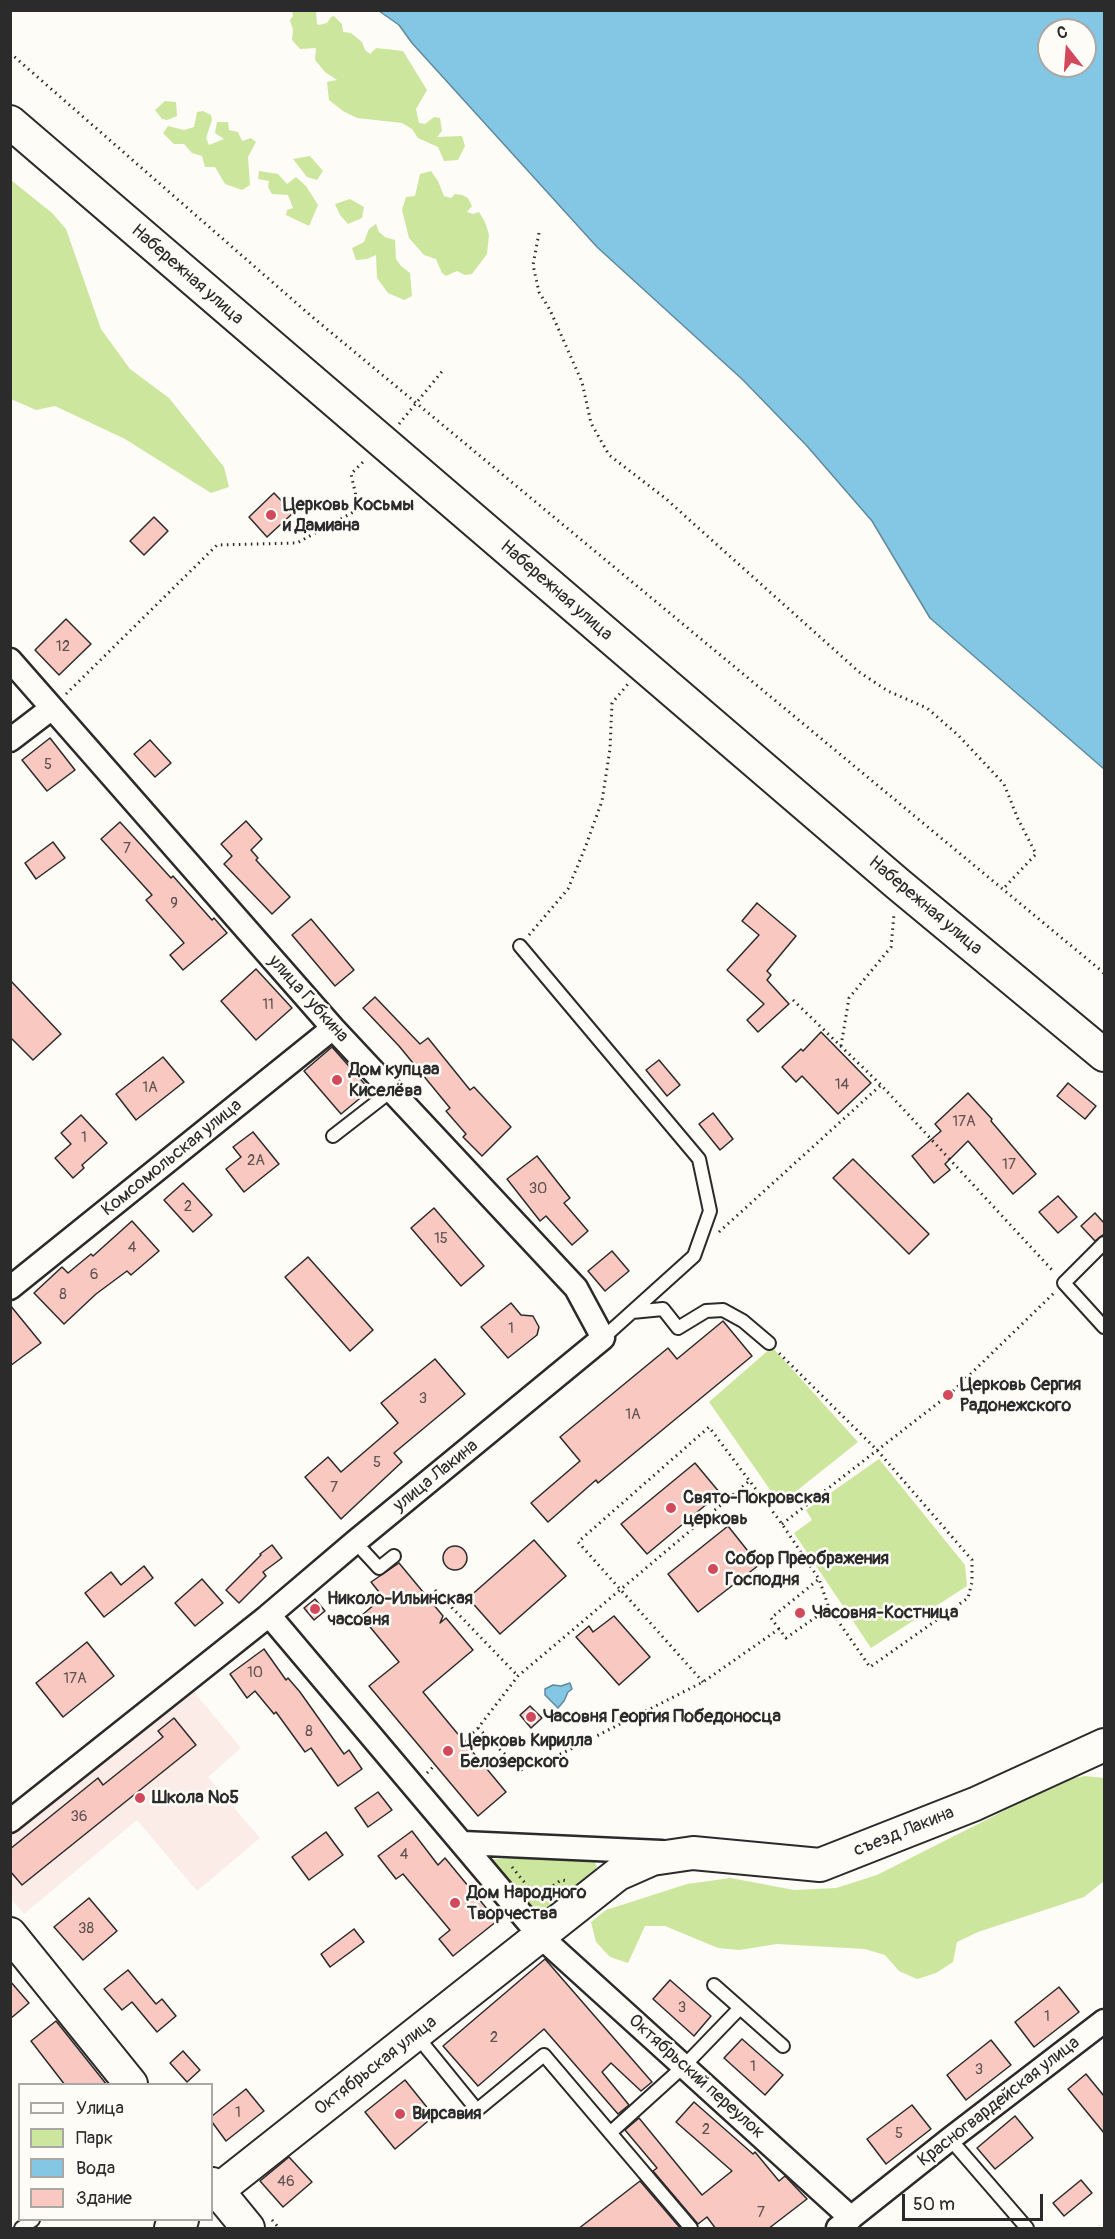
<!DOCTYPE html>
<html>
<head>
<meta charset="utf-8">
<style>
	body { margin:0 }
	#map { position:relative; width:1115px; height:2239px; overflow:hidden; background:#fdfcf7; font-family:Pangolin,sans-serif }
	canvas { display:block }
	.frame { position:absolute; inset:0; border:12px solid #2b2b2b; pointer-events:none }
	.legend { position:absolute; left:18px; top:2083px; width:195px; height:138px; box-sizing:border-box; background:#fdfcf7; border:2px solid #a9a8a5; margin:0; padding:8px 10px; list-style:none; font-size:18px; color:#2b2b2b }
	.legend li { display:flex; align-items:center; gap:12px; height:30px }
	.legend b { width:30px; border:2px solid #a9a8a5 }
	.north { position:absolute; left:1037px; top:18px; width:60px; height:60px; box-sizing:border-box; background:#fdfcf7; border:2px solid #a9a8a5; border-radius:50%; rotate:343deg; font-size:16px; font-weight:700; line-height:24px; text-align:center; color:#2b2b2b }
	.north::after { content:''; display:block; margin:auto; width:21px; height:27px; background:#d1495b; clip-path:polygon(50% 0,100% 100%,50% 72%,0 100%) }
	.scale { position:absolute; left:902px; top:2194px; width:141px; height:27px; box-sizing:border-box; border:3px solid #2b2b2b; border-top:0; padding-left:8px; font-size:18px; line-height:21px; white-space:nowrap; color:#2b2b2b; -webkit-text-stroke:4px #fdfcf7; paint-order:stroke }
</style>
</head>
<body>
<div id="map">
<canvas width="1115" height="2239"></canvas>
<div class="frame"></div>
<ul class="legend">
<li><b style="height:8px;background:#fdfcf7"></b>Улица</li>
<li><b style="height:16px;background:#cce69d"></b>Парк</li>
<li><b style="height:16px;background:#83c7e4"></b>Вода</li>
<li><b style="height:16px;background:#f8c8c1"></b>Здание</li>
</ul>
<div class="north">С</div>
<div class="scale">50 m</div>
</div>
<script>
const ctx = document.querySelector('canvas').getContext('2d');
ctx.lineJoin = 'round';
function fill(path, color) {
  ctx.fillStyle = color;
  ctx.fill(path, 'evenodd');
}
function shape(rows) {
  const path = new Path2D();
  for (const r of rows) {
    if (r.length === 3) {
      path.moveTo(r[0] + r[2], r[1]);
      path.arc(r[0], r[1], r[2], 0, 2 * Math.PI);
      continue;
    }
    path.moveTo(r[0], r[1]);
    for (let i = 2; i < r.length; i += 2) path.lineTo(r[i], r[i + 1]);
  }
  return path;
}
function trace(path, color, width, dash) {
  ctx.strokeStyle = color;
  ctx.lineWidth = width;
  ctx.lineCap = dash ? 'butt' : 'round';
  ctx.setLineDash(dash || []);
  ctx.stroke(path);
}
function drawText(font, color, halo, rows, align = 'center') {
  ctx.font = font + ' Pangolin,sans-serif';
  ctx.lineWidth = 5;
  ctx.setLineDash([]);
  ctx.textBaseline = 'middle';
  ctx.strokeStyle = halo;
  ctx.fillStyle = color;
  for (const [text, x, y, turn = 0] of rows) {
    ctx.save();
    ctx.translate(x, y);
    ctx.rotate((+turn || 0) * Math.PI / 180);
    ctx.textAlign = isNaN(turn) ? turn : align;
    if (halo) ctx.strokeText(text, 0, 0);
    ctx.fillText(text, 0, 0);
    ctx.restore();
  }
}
const built = shape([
	[188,1685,241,1748,208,1777,260,1838,197,1891,137,1820,24,1914,11,1899,10,1834]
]);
const green = shape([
	[292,11,316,11,317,24,319,25,327,23,331,17,334,16,342,24,343,32,351,33,362,42,365,50,370,54,376,48,403,51,427,90,416,109,419,123,425,124,434,117,440,118,442,131,437,137,462,136,465,146,458,160,444,161,438,147,418,138,412,129,402,123,357,118,343,111,329,100,327,82,337,80,325,72,315,60,316,48,300,49,292,40,293,30,290,20,293,16],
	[165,101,176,102,177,116,167,120,162,119,155,110],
	[203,111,211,115,212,120,206,138,209,145,224,139,215,133,217,122,228,122,229,130,238,132,242,141,251,138,256,142,248,157,250,185,242,190,225,184,215,167,205,167,202,156,192,153,184,144,174,144,163,133,168,126,184,130,194,127,197,112],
	[310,156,323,171,317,180,307,177,293,159],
	[259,171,278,174,287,184,296,177,306,186,318,205,309,226,286,215,287,210,293,208,288,195,272,194,268,187,269,181,258,179],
	[431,171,438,181,444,196,451,198,455,194,462,195,468,198,472,206,467,212,473,214,479,212,485,222,489,235,487,254,472,274,465,275,457,271,446,276,442,273,436,259,424,255,409,238,402,210,406,197,415,196,420,174],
	[11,180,52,213,66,229,101,329,130,369,169,398,224,467,229,487,211,493,125,439,55,406,36,410,11,399],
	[350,199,364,207,362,218,348,224,340,215,335,204],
	[376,224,379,232,385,237,395,240,396,259,401,266,410,273,412,296,404,300,388,293,377,278,376,255,367,259,356,260,352,248,364,242,369,229],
	[772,1347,858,1442,780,1504,709,1402],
	[879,1459,965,1565,967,1586,871,1648,794,1533,812,1520,806,1510],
	[1085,1776,1104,1778,1104,1881,1084,1897,978,1932,957,1942,953,1962,936,1973,917,1979,899,1971,885,1955,865,1949,777,1944,739,1950,718,1948,665,1926,645,1926,628,1963,610,1957,596,1942,591,1922,606,1910,687,1884,731,1878,794,1890,836,1888,877,1875,1065,1780],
	[592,1858,597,1866,594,1872,543,1912,533,1911,489,1864,492,1859]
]);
const water = shape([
	[379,11,1104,11,1104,769,930,618,872,521,807,446,743,380,597,247,412,43,399,25,379,11],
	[1049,30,1085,30,1085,66,1049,66,1049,30],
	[570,1683,572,1689,568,1692,564,1701,558,1708,545,1695,545,1689,553,1685,561,1686,570,1683]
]);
const building = shape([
	[274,493,293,513,267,537,249,517,274,493],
	[154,517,168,531,144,555,130,541,154,517],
	[66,619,91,644,59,675,35,650,66,619],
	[50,738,75,770,47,791,22,760,50,738],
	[150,740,171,763,155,777,134,754,150,740],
	[246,821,262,839,251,850,258,858,256,860,290,897,272,914,224,864,232,856,221,844,246,821],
	[120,822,171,878,173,876,212,920,214,918,227,933,183,970,170,955,184,943,146,900,152,895,101,839,120,822],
	[53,842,65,858,36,879,25,863,53,842],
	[757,903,796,936,767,971,771,975,767,980,789,1004,758,1032,747,1020,764,1004,727,970,759,935,742,921,757,903],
	[311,919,354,970,335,986,292,935,311,919],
	[256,969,292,1008,256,1040,221,1001,256,969],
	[10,980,61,1034,33,1060,10,1037,10,980],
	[375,997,420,1044,428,1038,470,1090,474,1087,511,1127,482,1156,463,1137,466,1134,446,1111,450,1108,399,1046,363,1008,375,997],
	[821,1032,871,1083,838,1114,802,1076,796,1082,782,1067,801,1049,803,1051,821,1032],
	[332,1047,370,1090,341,1114,304,1071,332,1047],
	[163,1057,184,1082,136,1120,116,1094,163,1057],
	[659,1060,680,1085,667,1096,646,1070,659,1060],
	[1068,1083,1096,1106,1085,1119,1057,1096,1068,1083],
	[968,1093,992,1119,991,1121,1036,1174,1013,1194,968,1141,945,1164,950,1170,934,1183,912,1156,941,1131,935,1124,968,1093],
	[713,1113,733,1139,720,1150,699,1124,713,1113],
	[81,1115,107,1143,82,1165,84,1168,73,1178,55,1158,71,1144,61,1133,81,1115],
	[253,1132,279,1164,244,1192,226,1169,241,1157,233,1147,253,1132],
	[537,1156,570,1198,564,1203,588,1231,572,1245,546,1216,540,1221,507,1179,537,1156],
	[853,1159,929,1234,909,1254,833,1178,853,1159],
	[183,1183,212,1215,193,1232,164,1200,183,1183],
	[1058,1196,1077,1217,1058,1233,1039,1212,1058,1196],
	[434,1208,484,1266,461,1286,411,1228,434,1208],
	[1095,1213,1104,1223,1104,1234,1095,1241,1081,1226,1095,1213],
	[132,1221,159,1251,131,1275,127,1271,96,1294,64,1324,34,1293,62,1267,68,1273,91,1254,93,1256,132,1221],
	[612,1251,629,1271,605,1291,588,1271,612,1251],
	[308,1257,373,1330,350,1351,285,1277,308,1257],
	[511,1303,521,1315,533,1316,539,1327,537,1335,508,1358,481,1327,511,1303],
	[10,1305,41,1343,10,1366,10,1305],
	[723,1321,752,1356,598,1483,596,1480,548,1522,531,1503,580,1461,560,1437,668,1348,677,1359,723,1321],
	[435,1359,465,1394,394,1453,402,1462,341,1519,305,1477,328,1457,341,1472,398,1423,381,1403,435,1359],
	[695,1463,720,1493,647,1554,621,1524,695,1463],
	[728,1526,759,1565,698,1612,668,1574,728,1526],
	[534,1540,566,1576,500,1634,468,1598,534,1540],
	[272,1545,282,1558,263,1572,266,1576,239,1603,226,1590,261,1555,260,1554,272,1545],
	[455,1558,12],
	[399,1563,443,1616,440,1623,446,1618,473,1650,423,1692,506,1792,478,1816,369,1686,399,1662,361,1616,383,1597,371,1582,399,1563],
	[144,1566,153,1578,104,1617,85,1593,111,1572,121,1585,144,1566],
	[202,1579,223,1603,195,1626,175,1603,202,1579],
	[315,1599,325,1611,314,1620,304,1608,315,1599],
	[614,1616,650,1657,619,1685,576,1637,589,1626,593,1632,614,1616],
	[87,1642,114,1676,63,1717,36,1683,87,1642],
	[264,1649,286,1680,288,1678,300,1692,344,1754,349,1750,362,1769,338,1786,311,1748,305,1752,276,1712,274,1714,255,1691,247,1698,230,1674,264,1649],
	[530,1706,542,1718,531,1728,520,1715,530,1706],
	[174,1718,196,1745,22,1885,10,1871,10,1849,98,1778,103,1785,163,1737,158,1731,174,1718],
	[378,1792,392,1810,368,1827,355,1808,378,1792],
	[412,1831,438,1865,445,1858,497,1921,453,1956,439,1939,450,1930,403,1874,396,1879,378,1856,412,1831],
	[326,1832,343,1855,309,1880,292,1857,326,1832],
	[89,1898,117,1931,83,1960,54,1927,89,1898],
	[354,1929,364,1942,330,1967,321,1954,354,1929],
	[545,1959,652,2082,641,2091,611,2063,602,2072,629,2105,618,2114,544,2029,478,2086,443,2046,545,1959],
	[128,1970,156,2004,162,1999,176,2016,157,2032,132,2002,122,2010,104,1989,128,1970],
	[670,1980,711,2016,694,2036,653,1999,670,1980],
	[10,1981,29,2003,10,2019,10,1981],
	[1059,1987,1079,2012,1034,2047,1015,2022,1059,1987],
	[56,2021,107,2085,65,2085,31,2041,56,2021],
	[742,2039,783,2075,765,2095,724,2058,742,2039],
	[991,2040,1011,2065,966,2100,947,2075,991,2040],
	[183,2051,200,2070,187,2082,170,2063,183,2051],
	[1086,2074,1104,2096,1104,2133,1068,2089,1086,2074],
	[405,2080,434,2116,395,2149,365,2112,405,2080],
	[246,2089,264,2111,226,2141,212,2122,212,2116,246,2089],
	[694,2102,753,2154,755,2152,779,2181,785,2176,807,2199,768,2229,716,2229,707,2217,698,2224,653,2171,657,2168,625,2130,639,2118,702,2195,732,2171,676,2122,694,2102],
	[912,2105,931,2129,886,2164,867,2139,912,2105],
	[1015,2116,1033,2138,995,2169,977,2148,1015,2116],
	[289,2157,312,2182,283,2207,260,2181,289,2157],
	[1081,2180,1092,2193,1064,2216,1053,2203,1081,2180],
	[640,2181,681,2229,578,2229,640,2181]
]);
const path = shape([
	[10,53,310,315,1104,973],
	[539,233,533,265,539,292,550,310,582,382,591,423,609,455,665,498,859,672,888,691,927,708,958,735,1004,784,1018,819,1036,854,1003,889],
	[399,424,444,369],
	[66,694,217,545,297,543,359,509,351,474,366,459],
	[529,935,568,889,585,848,602,801,610,749,612,703,628,684],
	[793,1000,881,1085,1053,1271],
	[841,1046,849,998,891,947,894,914],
	[719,1232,881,1085],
	[953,1391,1054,1293],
	[782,1524,942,1400],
	[435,1590,518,1676],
	[779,1629,771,1618,819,1579],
	[703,1682,578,1542,709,1427,782,1524,819,1579,829,1608,870,1667,968,1598,972,1582,972,1560,877,1450,779,1353],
	[478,1728,521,1770,563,1753,703,1682,779,1629,786,1638,829,1608],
	[464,1741,478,1728,518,1676,748,1482],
	[427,1773,435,1765],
	[512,1867,537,1898],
	[534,1900,561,1880,568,1881],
	[272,2220,279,2228]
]);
const lane = shape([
	[520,946,699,1159,710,1211,694,1256,603,1338],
	[333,1136,391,1091],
	[1104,1243,1064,1283,1104,1327],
	[632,1312,663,1309,678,1328,706,1311,723,1310,743,1321,769,1343],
	[355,1542,379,1568,394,1556],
	[714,1985,783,2046],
	[416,2035,477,2110,544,2055,691,2228],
	[610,2133,684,2066,739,2009],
	[950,2139,1027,2228],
	[21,2228,33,2220]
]);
const street = shape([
	[10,660,333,1028,576,1288,603,1338,355,1542,268,1616,10,1821],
	[10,740,52,708],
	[10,1288,333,1028],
	[269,1615,540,1936,851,2218],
	[463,1843,661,1852],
	[838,2228,950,2139,1104,2021]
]);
const secondary = shape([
	[10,122,898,884,1104,1055],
	[10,1934,131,2084],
	[212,2184,248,2228],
	[212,2195,618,1874,652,1859,693,1853,820,1865,975,1804,1104,1745],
	[171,2228,182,2220]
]);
const markers = [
	[271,515,6,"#d1495b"],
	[337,1080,6,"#d1495b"],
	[948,1395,6,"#d1495b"],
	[671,1508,6,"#d1495b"],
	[713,1569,6,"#d1495b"],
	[315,1609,6,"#d1495b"],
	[800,1613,6,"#d1495b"],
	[531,1717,6,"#d1495b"],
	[448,1751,6,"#d1495b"],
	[140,1798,6,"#d1495b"],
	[455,1903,6,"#d1495b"],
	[400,2114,6,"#d1495b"]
];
const numberNames = [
	["12",63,647],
	["5",48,765],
	["7",127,849],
	["9",174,904],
	["11",268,1005],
	["14",842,1085],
	["1А",150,1088],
	["17А",964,1122],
	["1",84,1138],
	["2А",256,1161],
	["17",1009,1165],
	["30",538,1189],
	["2",188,1207],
	["15",441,1239],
	["4",132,1248],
	["6",94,1275],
	["8",63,1295],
	["1",511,1329],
	["3",423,1399],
	["1А",633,1415],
	["5",377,1463],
	["7",334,1488],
	["10",255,1673],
	["17А",75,1679],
	["8",309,1732],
	["36",79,1817],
	["4",404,1855],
	["38",86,1929],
	["3",682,2008],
	["1",1047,2017],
	["2",494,2038],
	["1",753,2067],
	["3",979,2070],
	["1",238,2113],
	["2",706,2130],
	["5",899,2134],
	["46",286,2182],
	["7",761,2213]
];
const streetNames = [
	["Набережная улица",187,275,41],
	["Набережная улица",556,591,41],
	["Набережная улица",925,906,40],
	["улица Губкина",308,999,48],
	["Комсомольская улица",172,1158,-39],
	["улица Лакина",436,1476,-39],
	["съезд Лакина",904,1832,-22],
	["Октябрьская улица",376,2066,-38],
	["Октябрьский переулок",696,2077,42],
	["Красногвардейская улица",999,2102,-38]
];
const poiNames = [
	["Церковь Косьмы",283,505],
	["и Дамиана",283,526],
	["Дом купцаа",349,1070],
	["Киселёва",349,1091],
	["Церковь Сергия",960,1385],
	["Радонежского",960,1406],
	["Свято-Покровская",683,1498],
	["церковь",683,1519],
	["Собор Преображения",725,1559],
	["Господня",725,1580],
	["Николо-Ильинская",327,1599],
	["часовня",327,1620],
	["Часовня-Костница",812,1613],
	["Часовня Георгия Победоносца",543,1717],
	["Церковь Кирилла",460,1741],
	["Белозерского",460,1762],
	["Школа №5",152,1798],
	["Дом Народного",467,1893],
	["Творчества",467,1914],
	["Вирсавия",412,2114]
];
fill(built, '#fcece7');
fill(green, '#cce69d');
fill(water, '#83c7e4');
trace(water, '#60899a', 1.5);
fill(building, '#f8c8c1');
trace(building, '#2b2b2b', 1.5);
trace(lane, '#2b2b2b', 16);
trace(street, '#2b2b2b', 27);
trace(secondary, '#2b2b2b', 36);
trace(path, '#2b2b2b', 3, [1.5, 4.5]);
trace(lane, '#fdfcf7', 12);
trace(street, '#fdfcf7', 22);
trace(secondary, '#fdfcf7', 32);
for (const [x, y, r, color] of markers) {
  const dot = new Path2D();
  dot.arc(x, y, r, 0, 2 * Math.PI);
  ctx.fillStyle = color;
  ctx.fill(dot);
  trace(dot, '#fdfcf7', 2);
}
drawText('15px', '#5e5250', null, numberNames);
drawText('18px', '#2b2b2b', '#fdfcf7', streetNames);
drawText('bold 18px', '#2b2b2b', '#fdfcf7', poiNames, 'left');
</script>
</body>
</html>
